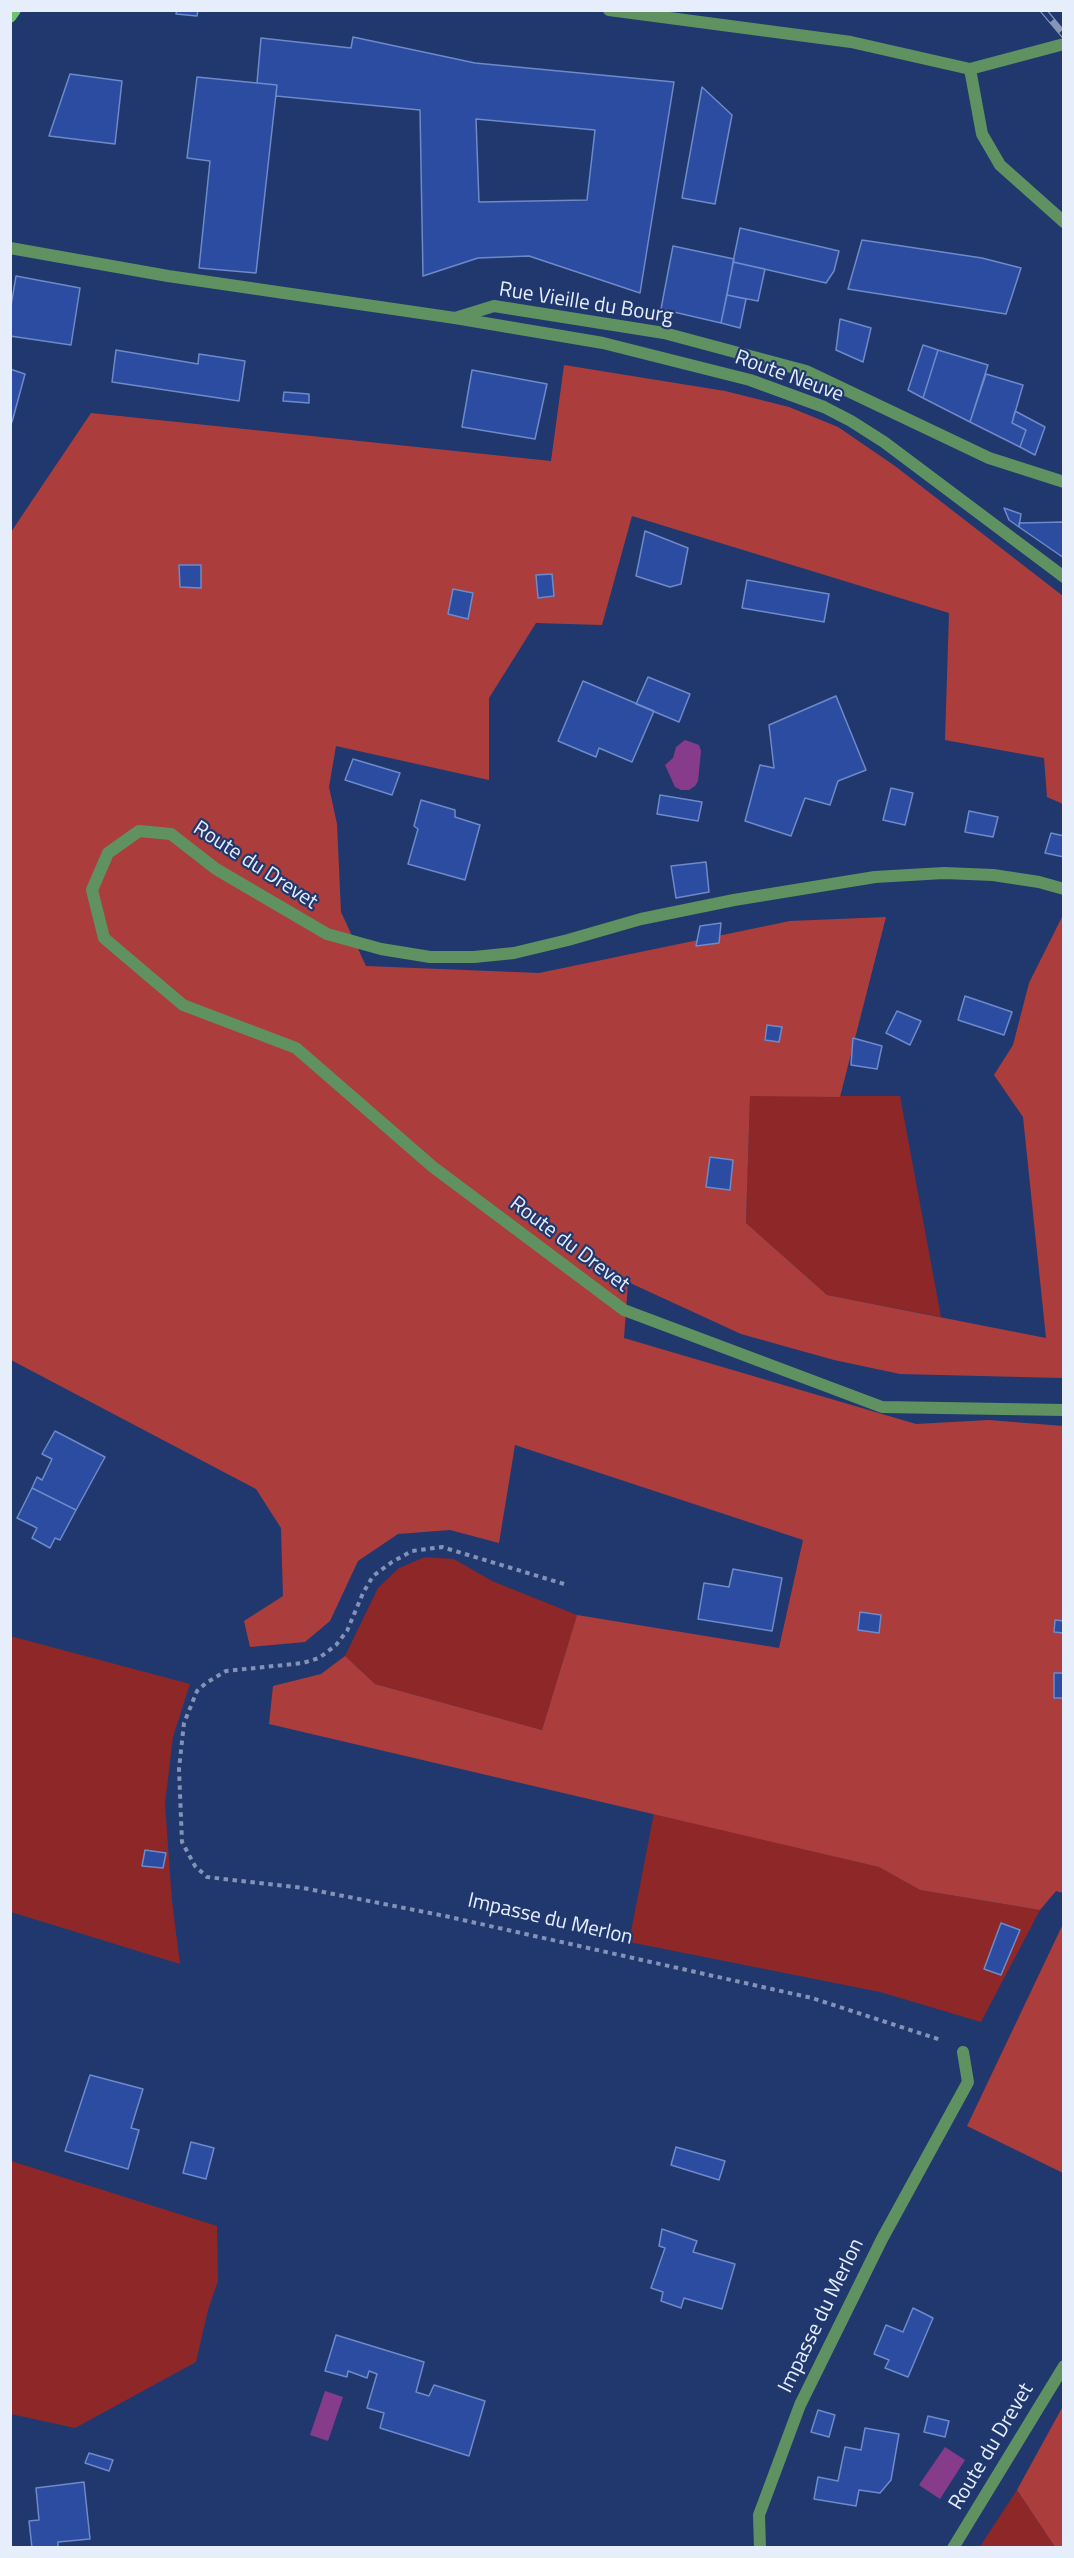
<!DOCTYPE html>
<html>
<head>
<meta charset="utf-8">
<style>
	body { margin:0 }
	#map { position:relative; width:1074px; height:2558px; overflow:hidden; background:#21386f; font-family:"Titillium Web",sans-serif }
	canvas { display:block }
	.frame { position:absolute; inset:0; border:12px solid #e6edfb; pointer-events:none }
</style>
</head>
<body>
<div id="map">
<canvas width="1074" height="2558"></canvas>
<div class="frame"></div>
</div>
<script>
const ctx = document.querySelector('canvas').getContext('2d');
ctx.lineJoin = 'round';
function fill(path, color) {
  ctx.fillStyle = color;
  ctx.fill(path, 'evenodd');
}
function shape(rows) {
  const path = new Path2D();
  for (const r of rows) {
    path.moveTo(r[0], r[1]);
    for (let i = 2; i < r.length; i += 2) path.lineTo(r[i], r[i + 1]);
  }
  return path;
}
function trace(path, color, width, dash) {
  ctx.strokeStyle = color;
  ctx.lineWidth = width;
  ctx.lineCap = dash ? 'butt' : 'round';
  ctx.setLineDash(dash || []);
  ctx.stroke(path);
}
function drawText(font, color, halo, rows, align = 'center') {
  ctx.font = font + ' "Titillium Web",sans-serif';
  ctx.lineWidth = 4.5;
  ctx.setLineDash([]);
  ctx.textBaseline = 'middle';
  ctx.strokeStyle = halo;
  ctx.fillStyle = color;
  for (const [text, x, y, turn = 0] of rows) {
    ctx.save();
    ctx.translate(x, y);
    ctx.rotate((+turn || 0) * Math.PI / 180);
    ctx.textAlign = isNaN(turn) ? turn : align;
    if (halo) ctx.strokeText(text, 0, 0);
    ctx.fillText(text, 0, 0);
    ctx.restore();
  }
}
const green = shape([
	[750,1096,900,1096,941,1317,827,1295,746,1223],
	[425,1557,454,1559,492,1581,577,1615,542,1730,375,1684,345,1656,378,1588,399,1568],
	[10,1636,190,1684,173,1737,165,1804,172,1901,180,1964,11,1912],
	[654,1813,879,1867,920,1890,1040,1910,981,2022,880,1992,629,1942],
	[11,2161,217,2226,218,2281,208,2310,196,2362,75,2428,11,2414],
	[1017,2490,1055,2547,979,2548]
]);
const forest = shape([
	[564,365,725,391,789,407,838,427,895,466,1063,596,1063,804,1047,797,1044,758,945,740,949,613,632,516,602,625,536,623,489,698,489,780,336,746,329,787,337,824,341,912,366,966,539,973,790,921,886,917,840,1097,750,1096,746,1223,827,1295,1046,1338,1023,1117,994,1075,1013,1045,1029,983,1063,915,1063,1378,900,1374,834,1360,741,1334,628,1282,624,1338,916,1424,989,1420,1063,1426,1063,1893,1056,1891,1040,1910,920,1890,879,1867,269,1724,273,1686,321,1674,345,1656,375,1684,542,1730,577,1615,779,1648,803,1540,515,1445,499,1543,450,1530,398,1534,358,1561,330,1621,305,1642,250,1647,244,1621,283,1596,281,1528,256,1489,11,1360,11,532,91,413,551,461],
	[1063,1924,1064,2173,1063,2173,967,2126],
	[1063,2406,1063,2547,1055,2547,1017,2490]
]);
const water = shape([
	[685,740,699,745,701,751,698,781,695,786,689,790,681,790,675,787,665,765,673,758,676,747],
	[325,2391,343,2397,328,2441,310,2435],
	[945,2447,965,2460,940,2499,919,2485]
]);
const building = shape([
	[177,10,198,10,197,16,176,14,177,10],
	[353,37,475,63,674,82,640,293,529,256,478,258,423,276,420,110,276,96,277,85,257,83,261,38,351,48,353,37],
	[476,119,595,130,587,200,479,202,476,119],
	[70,74,122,81,115,144,49,136,70,74],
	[197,77,277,85,256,273,199,268,210,161,187,158,197,77],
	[702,87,732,115,715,204,682,198,702,87],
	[740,228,839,251,834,271,826,283,733,262,740,228],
	[862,240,982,258,1021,268,1006,314,848,289,862,240],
	[673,246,734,259,721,323,661,309,673,246],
	[733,262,765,269,758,301,727,295,733,262],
	[16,276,80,288,71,345,10,336,10,312,16,276],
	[727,295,746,299,740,328,721,323,727,295],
	[840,319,871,328,863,362,836,350,840,319],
	[923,345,938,350,923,398,908,390,923,345],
	[116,350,198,364,199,354,245,361,239,401,112,382,116,350],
	[938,350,988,365,970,422,923,398,938,350],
	[10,369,25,374,12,422,10,422,10,369],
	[472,370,547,384,535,439,462,427,472,370],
	[986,374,1023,385,1012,423,1026,430,1020,447,970,422,986,374],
	[284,392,309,394,309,403,283,401,284,392],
	[1015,411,1045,427,1035,455,1020,447,1026,430,1012,423,1015,411],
	[1004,508,1021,514,1019,527,1009,520,1004,508],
	[1064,522,1064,558,1019,527,1019,523,1064,522],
	[645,531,688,548,681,584,670,587,636,576,645,531],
	[179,565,201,565,201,588,180,587,179,565],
	[552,574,554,596,538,598,536,575,552,574],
	[747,580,829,594,824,622,742,608,747,580],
	[453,589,473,593,468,619,448,614,453,589],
	[648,677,690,694,679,722,636,704,648,677],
	[583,681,654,711,632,762,599,748,596,757,558,741,583,681],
	[836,696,866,770,838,781,830,805,805,798,791,836,745,821,760,765,774,768,769,725,836,696],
	[353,759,400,773,392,795,345,780,353,759],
	[891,788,913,793,905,825,883,820,891,788],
	[660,795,702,802,698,821,657,814,660,795],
	[421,800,455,810,455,817,480,825,465,880,408,864,418,829,414,826,421,800],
	[969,811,998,817,993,837,965,832,969,811],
	[1051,833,1064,836,1064,857,1045,853,1051,833],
	[706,862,709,892,676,898,671,866,706,862],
	[721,923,719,943,696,946,700,926,721,923],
	[965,996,1012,1012,1004,1035,958,1020,965,996],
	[897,1011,921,1021,910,1045,886,1033,897,1011],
	[767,1025,782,1027,779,1042,765,1040,767,1025],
	[853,1038,882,1046,877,1069,851,1065,853,1038],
	[710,1157,733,1160,730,1190,706,1187,710,1157],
	[55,1431,105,1457,76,1510,32,1488,37,1477,42,1480,52,1459,42,1454,55,1431],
	[32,1488,76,1510,60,1540,55,1538,50,1548,32,1538,37,1528,17,1518,32,1488],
	[733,1569,782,1578,772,1631,698,1619,704,1583,729,1587,733,1569],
	[860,1612,881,1615,879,1633,858,1630,860,1612],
	[1055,1620,1064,1621,1064,1633,1054,1632,1055,1620],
	[1054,1673,1064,1673,1064,1698,1054,1698,1054,1673],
	[145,1850,166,1853,163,1868,142,1866,145,1850],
	[1001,1923,1020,1930,1001,1975,984,1969,1001,1923],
	[90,2075,143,2089,131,2128,139,2130,128,2169,65,2151,90,2075],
	[191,2142,214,2148,206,2179,183,2173,191,2142],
	[676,2147,725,2161,719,2180,671,2165,676,2147],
	[662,2229,697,2241,693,2252,735,2264,722,2309,684,2298,681,2308,661,2301,663,2292,651,2288,665,2248,659,2246,662,2229],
	[913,2308,933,2318,908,2377,885,2368,889,2360,874,2354,886,2325,903,2332,913,2308],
	[336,2335,424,2362,416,2392,429,2396,434,2385,485,2401,469,2456,380,2428,384,2413,367,2408,377,2374,369,2371,367,2378,348,2371,347,2377,325,2371,336,2335],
	[818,2410,835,2415,829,2437,811,2432,818,2410],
	[928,2416,949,2421,945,2437,924,2432,928,2416],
	[865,2428,899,2434,891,2480,880,2493,859,2490,856,2506,814,2499,818,2477,838,2481,845,2447,861,2450,865,2428],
	[89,2453,113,2460,109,2471,85,2463,89,2453],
	[84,2482,90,2539,58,2542,58,2548,32,2548,29,2521,39,2520,36,2488,84,2482]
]);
const path = shape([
	[564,1584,442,1547,412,1551,392,1562,373,1576,363,1593,347,1631,336,1645,319,1658,303,1663,226,1671,206,1683,197,1691,184,1723,179,1769,182,1842,195,1866,207,1877,303,1888,445,1916,812,1998,941,2040]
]);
const service = shape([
	[760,2548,759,2515,800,2405,882,2239,968,2082,963,2052]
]);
const minor = shape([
	[609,10,851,42,970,69,1064,44],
	[970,69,982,134,1000,165,1064,222],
	[455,318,494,306,664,333,806,371,989,458,1064,482],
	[1064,889,1039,882,993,875,944,873,875,877,734,900,641,919,568,940,514,953,474,957,430,957,381,949,327,934,216,869,171,834,139,831,108,853,92,890,104,938,183,1005,296,1048,433,1167,624,1310,882,1407,1064,1410],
	[953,2548,1064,2366]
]);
const tertiary = shape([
	[10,248,168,276,455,318,603,343,750,380,824,407,851,421,884,442,1064,577]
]);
const secondary = shape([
	[10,17,15,10]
]);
const rail = shape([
	[1043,10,1064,35]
]);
const streetNames = [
	["Rue Vieille du Bourg",586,304,9],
	["Route Neuve",789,377,20],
	["Route du Drevet",255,866,33],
	["Route du Drevet",569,1245,37],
	["Impasse du Merlon",550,1920,13],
	["Impasse du Merlon",822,2316,-64],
	["Route du Drevet",992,2447,-59]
];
fill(green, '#8e2727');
fill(forest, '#ab3e3c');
fill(water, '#863c8b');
fill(building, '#2b4ca1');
trace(building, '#6e8ac9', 1.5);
trace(path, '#8392b5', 4, [4.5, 4.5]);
trace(service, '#5f9260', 12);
trace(minor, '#5f9260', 12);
trace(tertiary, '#5f9260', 12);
trace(secondary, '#6fc272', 12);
trace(rail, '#8795b7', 7);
trace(rail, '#21386f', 4.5, [14]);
drawText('21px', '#e6edfb', '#21386f', streetNames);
</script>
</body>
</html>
